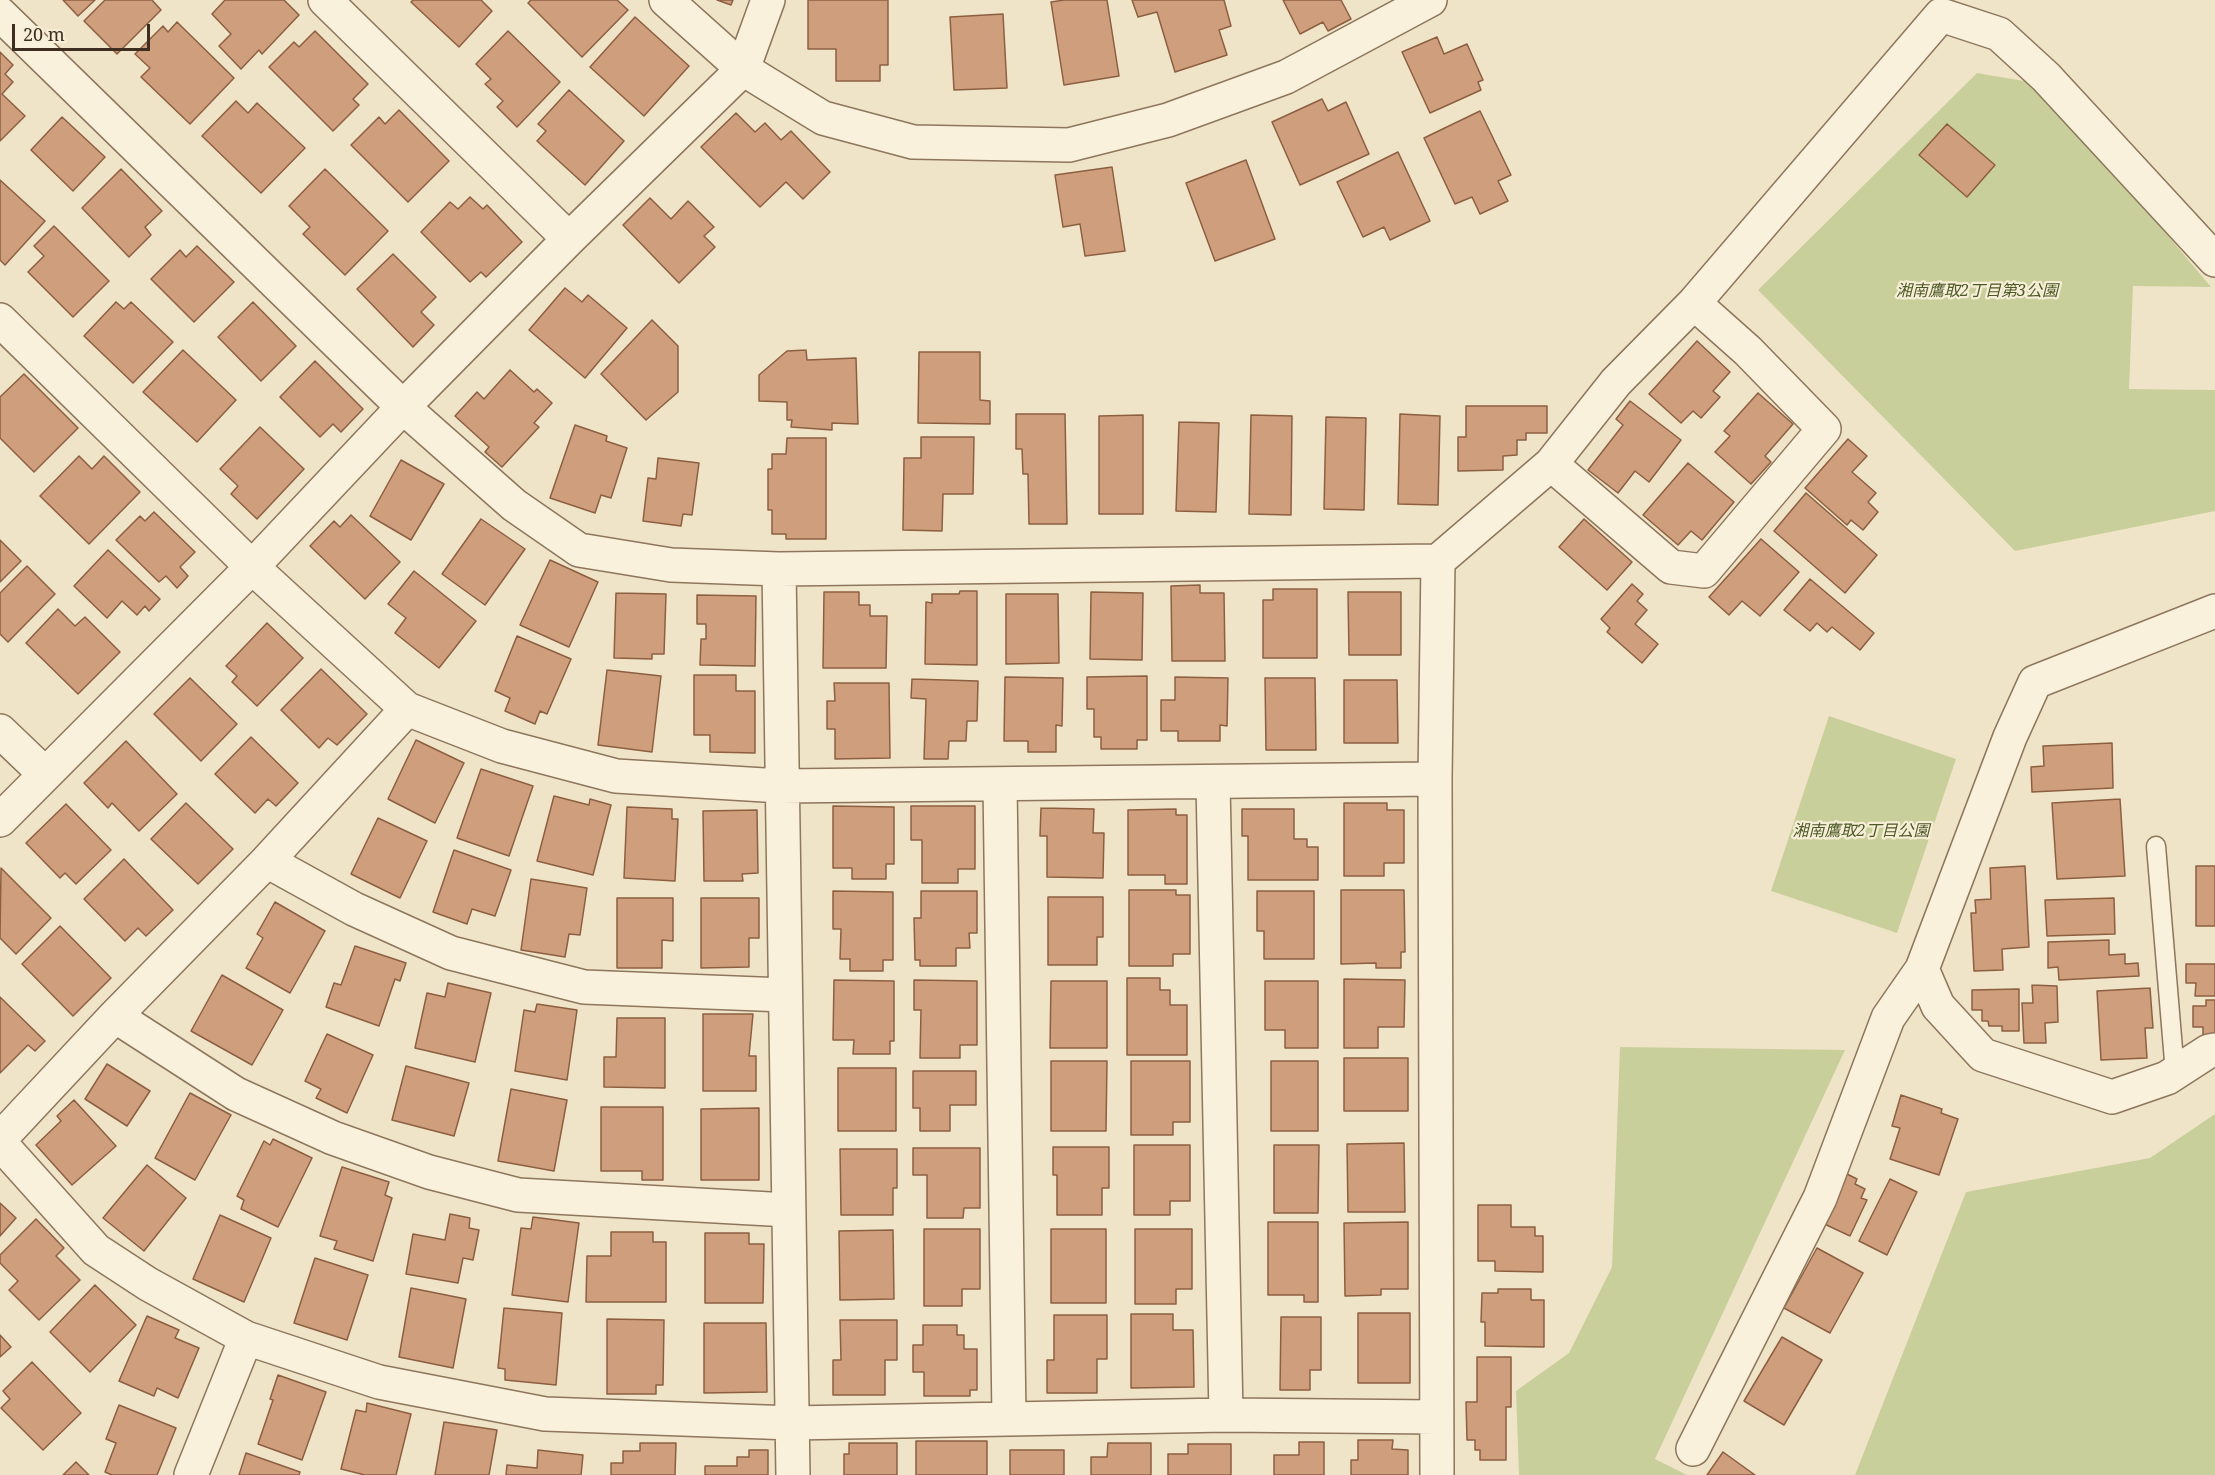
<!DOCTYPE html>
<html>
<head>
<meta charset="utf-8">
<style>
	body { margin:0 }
	#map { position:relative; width:2215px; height:1475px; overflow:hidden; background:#f0e4c8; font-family:"Noto Serif",serif }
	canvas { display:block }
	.scale { position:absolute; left:12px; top:24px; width:138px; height:27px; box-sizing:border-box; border:3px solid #3d2e20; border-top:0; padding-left:8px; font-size:18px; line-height:21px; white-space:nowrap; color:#3d2e20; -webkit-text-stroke:4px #f7eed8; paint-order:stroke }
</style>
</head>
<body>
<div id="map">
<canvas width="2215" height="1475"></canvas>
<div class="scale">20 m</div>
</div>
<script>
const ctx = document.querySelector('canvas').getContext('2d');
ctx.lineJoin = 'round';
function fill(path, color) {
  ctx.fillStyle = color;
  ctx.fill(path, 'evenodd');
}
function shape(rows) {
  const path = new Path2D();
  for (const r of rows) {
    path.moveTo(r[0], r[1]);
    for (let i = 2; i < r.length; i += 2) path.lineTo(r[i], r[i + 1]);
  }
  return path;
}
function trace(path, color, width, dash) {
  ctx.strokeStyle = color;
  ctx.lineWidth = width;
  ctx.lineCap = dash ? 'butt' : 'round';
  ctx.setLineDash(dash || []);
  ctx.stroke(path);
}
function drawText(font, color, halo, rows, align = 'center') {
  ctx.font = font + ' "Noto Serif","Noto Sans JP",serif';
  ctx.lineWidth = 4.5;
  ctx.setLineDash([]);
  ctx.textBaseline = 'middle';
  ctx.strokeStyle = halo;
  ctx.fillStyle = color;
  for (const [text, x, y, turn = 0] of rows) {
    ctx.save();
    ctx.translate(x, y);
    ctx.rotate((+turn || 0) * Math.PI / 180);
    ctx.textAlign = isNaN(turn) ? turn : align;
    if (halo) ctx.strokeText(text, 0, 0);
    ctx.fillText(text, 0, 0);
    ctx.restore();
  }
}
const green = shape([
	[1977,73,2041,84,2211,287,2133,286,2129,389,2215,390,2215,511,2015,551,1758,290],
	[1829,716,1956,759,1897,933,1771,891],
	[1620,1047,1845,1050,1655,1459,1687,1475,1519,1475,1516,1391,1569,1353,1612,1267],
	[2215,1114,2215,1475,1855,1475,1966,1192,2150,1158]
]);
const building = shape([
	[63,0,95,0,78,16,63,0],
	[105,0,152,0,161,10,117,54,84,21,105,0],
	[225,0,284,0,299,15,262,54,259,50,241,69,219,46,231,34,212,14,225,0],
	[413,0,481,0,492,11,459,47,411,2,413,0],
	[531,0,617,0,628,10,582,57,528,3,531,0],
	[717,0,733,0,731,5,717,0],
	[808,0,888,0,888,65,880,65,880,81,836,81,836,49,808,49,808,0],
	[1064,0,1107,0,1119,76,1064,85,1051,2,1064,0],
	[1132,0,1224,0,1231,26,1219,30,1227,55,1175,72,1157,12,1138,17,1132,0],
	[1283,0,1341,0,1351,19,1328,31,1323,22,1300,34,1283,0],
	[1003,14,1007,88,954,90,950,17,1003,14],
	[635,17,689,66,644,116,590,67,635,17],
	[177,22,234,78,190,124,141,77,150,68,135,54,163,26,168,32,177,22],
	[315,31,368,84,353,99,359,105,333,131,269,67,294,42,299,47,315,31],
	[508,31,560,82,517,127,497,107,503,101,485,84,491,79,476,64,508,31],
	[1437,37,1444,54,1467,44,1483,80,1478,82,1481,90,1430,113,1402,52,1437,37],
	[0,52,13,65,5,74,13,82,2,94,25,116,0,141,0,52],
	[569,90,624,141,585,185,537,141,546,131,538,124,569,90],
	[1322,99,1328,111,1346,102,1369,154,1300,185,1272,122,1322,99],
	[236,101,248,113,257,103,305,148,261,193,202,136,236,101],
	[399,110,449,161,408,202,351,145,379,117,385,124,399,110],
	[1480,111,1511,175,1498,181,1508,201,1480,214,1472,197,1455,204,1424,138,1480,111],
	[736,113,755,132,765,123,781,140,791,131,830,172,803,199,786,182,760,207,701,147,736,113],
	[62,117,105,157,73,191,31,150,62,117],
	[1947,124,1995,165,1967,197,1919,155,1947,124],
	[1398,152,1430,221,1390,240,1384,227,1363,237,1337,182,1398,152],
	[1246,160,1275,239,1215,261,1186,183,1246,160],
	[1112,167,1125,251,1085,256,1080,224,1063,227,1055,175,1112,167],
	[121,169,162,211,145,227,151,235,129,257,82,208,121,169],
	[325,169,388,231,345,275,303,234,310,227,289,206,325,169],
	[0,180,45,221,5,265,0,260,0,180],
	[470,197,483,209,487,205,522,242,486,277,481,272,470,282,421,232,450,202,458,209,470,197],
	[650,198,671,219,688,201,714,227,704,236,715,247,679,283,623,225,650,198],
	[54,226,109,281,73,317,28,272,44,256,34,246,54,226],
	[197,246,234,282,194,322,151,279,180,250,186,257,197,246],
	[393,254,436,297,421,312,434,325,413,347,357,289,393,254],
	[565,288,582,302,588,295,627,328,585,378,529,330,565,288],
	[116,302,124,309,131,302,173,342,133,383,84,336,116,302],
	[253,302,296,346,261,381,218,337,253,302],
	[652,320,678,346,678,392,646,420,601,374,652,320],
	[1697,341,1730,372,1713,391,1720,397,1701,418,1693,411,1681,423,1649,394,1697,341],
	[183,350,236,400,197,442,143,392,183,350],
	[806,350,807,360,856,358,858,424,832,423,832,430,791,427,792,420,787,420,787,402,759,401,759,375,787,351,806,350],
	[919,352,980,352,980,400,990,401,990,424,918,423,919,352],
	[315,361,363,409,341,432,333,424,320,437,280,397,315,361],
	[510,370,534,392,537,389,552,403,534,423,539,427,502,467,485,452,489,447,455,416,477,392,484,399,510,370],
	[24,374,78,428,34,472,0,438,0,397,24,374],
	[1758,393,1793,424,1765,456,1771,462,1751,484,1715,452,1730,436,1724,431,1758,393],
	[1630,401,1681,440,1649,482,1635,471,1618,493,1588,470,1623,425,1616,419,1630,401],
	[1466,406,1547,406,1547,433,1526,433,1526,440,1517,440,1517,455,1503,456,1503,470,1458,471,1458,437,1466,437,1466,406],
	[1016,414,1065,414,1067,524,1029,524,1028,474,1023,474,1022,449,1016,449,1016,414],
	[1400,414,1440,416,1438,505,1398,504,1400,414],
	[1143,415,1143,514,1099,514,1099,416,1143,415],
	[1251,415,1292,416,1291,515,1249,514,1251,415],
	[1326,417,1366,418,1364,510,1324,509,1326,417],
	[1179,422,1219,423,1216,512,1176,511,1179,422],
	[575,425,607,436,606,441,627,448,611,498,601,495,595,513,550,498,575,425],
	[260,427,304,469,257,519,231,494,238,486,220,469,260,427],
	[921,437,974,437,973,494,943,494,942,531,903,530,904,458,921,458,921,437],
	[787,438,826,438,826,539,786,539,786,534,772,534,772,510,768,510,768,469,772,469,772,454,786,454,787,438],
	[1848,439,1867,456,1852,472,1876,493,1868,502,1878,512,1863,530,1851,520,1847,525,1805,488,1848,439],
	[79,456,92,469,104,456,140,492,89,544,40,496,79,456],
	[658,458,699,463,692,515,683,514,681,526,643,521,648,478,656,479,658,458],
	[401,460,444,484,411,540,370,516,401,460],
	[1688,463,1734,502,1702,540,1691,531,1678,545,1643,515,1688,463],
	[1806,493,1877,555,1845,593,1774,531,1806,493],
	[154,512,195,552,180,567,188,576,177,588,166,576,159,582,116,540,140,516,145,521,154,512],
	[351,515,400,562,365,599,310,546,334,521,340,527,351,515],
	[481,519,525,549,485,605,442,574,481,519],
	[1584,519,1632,562,1607,590,1559,547,1584,519],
	[1761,539,1799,572,1760,616,1742,601,1729,615,1709,597,1761,539],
	[0,540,21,561,0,582,0,540],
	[108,550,160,599,149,611,145,606,137,615,122,601,107,618,74,586,108,550],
	[550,560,598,582,569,647,520,625,550,560],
	[27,566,55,594,8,642,0,634,0,593,27,566],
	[414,571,476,621,439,668,395,633,406,618,388,604,414,571],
	[1810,579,1874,633,1860,650,1832,627,1827,632,1817,623,1810,631,1784,610,1810,579],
	[1632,584,1643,594,1637,601,1647,610,1635,624,1658,644,1642,663,1607,632,1610,628,1601,619,1632,584],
	[1200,585,1200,593,1224,593,1225,661,1172,661,1171,586,1200,585],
	[1273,589,1317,589,1317,658,1263,658,1263,600,1273,600,1273,589],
	[960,591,977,591,977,665,925,664,926,602,932,603,932,594,959,594,960,591],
	[824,592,859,592,859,605,870,605,870,616,887,616,886,668,823,668,824,592],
	[1091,592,1143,593,1142,660,1090,659,1091,592],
	[1348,592,1401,592,1401,655,1349,655,1348,592],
	[616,593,666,594,664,654,652,654,652,659,614,658,616,593],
	[1006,594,1058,594,1059,663,1006,664,1006,594],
	[697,595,756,596,755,666,700,665,701,639,706,639,706,624,697,624,697,595],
	[58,609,75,626,85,617,120,652,78,694,26,643,58,609],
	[267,623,303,658,257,706,232,682,237,676,226,666,267,623],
	[517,636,571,659,547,714,540,711,535,724,505,711,510,698,495,691,517,636],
	[321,669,367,714,337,745,328,738,319,748,281,710,321,669],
	[607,670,661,676,652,752,598,745,607,670],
	[694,675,736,675,736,691,755,691,755,753,710,752,710,735,694,735,694,675],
	[1147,676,1147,740,1137,740,1137,749,1101,749,1101,737,1094,737,1094,709,1087,709,1087,677,1147,676],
	[1005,677,1063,678,1062,726,1056,725,1056,752,1028,752,1028,741,1004,741,1005,677],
	[1175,677,1228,678,1227,726,1220,725,1220,741,1178,741,1178,731,1161,731,1161,700,1175,700,1175,677],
	[190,678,237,724,201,761,154,714,190,678],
	[1265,678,1315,678,1316,750,1266,750,1265,678],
	[912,679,978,681,977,721,967,721,966,741,949,741,948,759,924,759,926,699,911,698,912,679],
	[1344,680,1397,680,1398,743,1344,743,1344,680],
	[834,683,889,683,890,758,835,759,835,729,827,729,827,701,835,701,834,683],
	[251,737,298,783,276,806,268,799,255,813,215,774,251,737],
	[416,740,464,763,435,823,388,799,416,740],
	[126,741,177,794,139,831,112,803,108,808,84,783,126,741],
	[2112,743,2113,788,2032,792,2031,767,2044,766,2043,746,2112,743],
	[481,769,533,786,509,856,457,838,481,769],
	[554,796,589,805,590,799,611,805,593,875,537,861,554,796],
	[2120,799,2125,876,2057,879,2052,803,2120,799],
	[186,803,233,849,198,884,151,839,186,803],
	[1344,803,1387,803,1387,810,1404,810,1404,863,1384,863,1384,876,1344,876,1344,803],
	[66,804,111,850,76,884,65,873,60,878,26,843,66,804],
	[833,806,894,807,894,864,886,864,886,879,852,879,852,868,833,868,833,806],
	[911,806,975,806,975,869,958,869,958,883,922,883,922,840,911,840,911,806],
	[627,807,672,809,672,819,678,819,675,881,624,878,627,807],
	[1041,808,1094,809,1093,833,1104,833,1103,878,1047,877,1047,836,1040,836,1041,808],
	[1176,809,1176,815,1187,815,1187,884,1165,884,1165,875,1128,875,1128,810,1176,809],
	[1242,809,1294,809,1294,839,1307,839,1307,847,1318,847,1318,880,1248,880,1248,836,1242,836,1242,809],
	[757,810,758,873,742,874,743,881,704,881,703,811,757,810],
	[378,818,427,841,400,898,351,874,378,818],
	[454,850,511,870,495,916,472,909,467,924,433,912,454,850],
	[124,859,173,910,146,936,138,928,125,941,84,899,124,859],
	[2025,866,2029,947,2002,949,2003,970,1974,971,1971,913,1976,913,1975,900,1991,899,1990,868,2025,866],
	[2196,866,2215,866,2215,926,2196,926,2196,866],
	[1,868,51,918,16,954,0,938,1,868],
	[531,879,587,888,580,935,569,934,565,957,521,950,531,879],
	[1129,890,1176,890,1176,895,1190,895,1190,954,1173,954,1173,966,1129,966,1129,890],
	[1341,890,1404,890,1405,952,1401,952,1401,968,1376,968,1376,963,1341,964,1341,890],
	[833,891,893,892,893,960,883,960,883,971,850,971,850,959,840,959,841,929,833,929,833,891],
	[921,891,977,891,977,933,969,933,970,948,956,948,956,966,920,966,920,960,915,960,914,918,921,918,921,891],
	[1257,891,1314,891,1314,959,1264,959,1264,931,1257,931,1257,891],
	[1048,897,1103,897,1103,937,1097,937,1097,965,1048,965,1048,897],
	[617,898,673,898,673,941,662,940,662,968,617,968,617,898],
	[701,898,759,898,759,938,749,938,749,967,701,968,701,898],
	[2114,898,2115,934,2047,936,2045,900,2114,898],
	[275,902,325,931,290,993,246,968,263,938,257,934,275,902],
	[60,926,111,978,73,1016,22,964,60,926],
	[2109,940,2109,955,2125,954,2125,964,2138,963,2139,976,2059,980,2058,967,2048,968,2048,942,2109,940],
	[355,946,406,963,400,981,395,979,379,1026,326,1007,334,983,341,985,355,946],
	[2186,964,2215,964,2215,996,2195,996,2196,983,2186,983,2186,964],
	[222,975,283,1010,252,1065,191,1031,222,975],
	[1127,978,1160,978,1160,990,1170,990,1170,1005,1187,1005,1187,1055,1127,1055,1127,978],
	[1344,979,1405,980,1404,1027,1378,1027,1378,1048,1344,1048,1344,979],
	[834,980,894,981,894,1041,890,1041,890,1054,853,1054,854,1040,833,1040,834,980],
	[914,980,977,981,977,1045,960,1045,960,1058,920,1058,921,1010,914,1010,914,980],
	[1051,981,1107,981,1107,1048,1050,1048,1051,981],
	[1265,981,1318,981,1318,1048,1285,1048,1285,1030,1265,1030,1265,981],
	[448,983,491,993,475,1062,415,1048,427,993,445,997,448,983],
	[2032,985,2057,986,2058,1022,2045,1023,2046,1043,2024,1043,2022,1003,2033,1003,2032,985],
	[2150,988,2153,1028,2145,1028,2147,1058,2101,1060,2097,991,2150,988],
	[2019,989,2019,1031,2002,1031,2002,1026,1989,1026,1988,1021,1982,1021,1982,1010,1972,1010,1972,990,2019,989],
	[0,997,45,1041,35,1051,28,1045,0,1073,0,997],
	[2206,1000,2215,1000,2215,1035,2203,1035,2203,1027,2193,1027,2193,1006,2206,1006,2206,1000],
	[537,1004,577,1010,567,1080,515,1071,524,1010,535,1012,537,1004],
	[703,1014,753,1014,749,1056,756,1056,756,1091,703,1091,703,1014],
	[617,1018,665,1018,665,1088,604,1087,604,1057,616,1057,617,1018],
	[327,1034,373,1055,347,1113,316,1098,321,1089,305,1081,327,1034],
	[1344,1058,1408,1058,1408,1111,1344,1111,1344,1058],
	[1051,1061,1107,1061,1106,1131,1051,1131,1051,1061],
	[1131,1061,1190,1061,1190,1122,1173,1122,1173,1135,1131,1135,1131,1061],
	[1271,1061,1318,1061,1318,1131,1271,1131,1271,1061],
	[107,1064,150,1091,127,1126,85,1099,107,1064],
	[406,1066,469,1083,454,1136,392,1120,406,1066],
	[838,1068,896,1068,896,1131,838,1131,838,1068],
	[913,1071,976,1071,976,1105,950,1105,950,1131,920,1131,920,1108,913,1108,913,1071],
	[511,1089,567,1100,554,1171,498,1161,511,1089],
	[190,1093,231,1115,195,1180,155,1158,190,1093],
	[1901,1095,1942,1109,1941,1113,1958,1119,1939,1175,1890,1159,1900,1128,1892,1126,1901,1095],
	[74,1100,116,1146,72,1185,36,1145,61,1121,57,1116,74,1100],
	[601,1107,663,1107,663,1180,642,1180,642,1171,601,1171,601,1107],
	[759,1108,759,1180,701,1180,701,1109,759,1108],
	[273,1139,312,1158,278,1227,241,1209,244,1200,237,1196,264,1141,270,1145,273,1139],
	[1404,1143,1405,1212,1348,1212,1347,1144,1404,1143],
	[1134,1145,1190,1145,1190,1201,1170,1201,1170,1215,1134,1215,1134,1145],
	[1274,1145,1319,1145,1318,1213,1274,1213,1274,1145],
	[1053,1147,1109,1147,1109,1188,1102,1188,1102,1215,1057,1215,1057,1175,1053,1175,1053,1147],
	[913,1148,980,1148,980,1208,964,1208,963,1218,927,1218,927,1175,913,1175,913,1148],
	[840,1149,897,1149,897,1188,893,1188,893,1215,841,1215,840,1149],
	[147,1165,186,1198,144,1251,103,1218,147,1165],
	[342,1167,389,1182,385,1195,392,1198,373,1261,334,1249,337,1241,320,1236,342,1167],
	[1841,1171,1857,1179,1855,1184,1865,1189,1861,1198,1867,1200,1850,1236,1818,1221,1841,1171],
	[1890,1179,1917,1192,1887,1255,1859,1241,1890,1179],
	[0,1203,16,1218,0,1236,0,1203],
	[1478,1205,1511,1205,1511,1227,1535,1227,1535,1236,1543,1236,1543,1272,1495,1271,1495,1261,1478,1261,1478,1205],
	[450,1214,470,1218,469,1228,479,1230,473,1260,463,1258,458,1283,406,1274,413,1234,445,1240,450,1214],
	[220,1215,271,1238,244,1302,193,1279,220,1215],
	[533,1217,579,1223,568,1302,512,1295,521,1228,531,1229,533,1217],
	[36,1219,64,1248,56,1256,80,1280,39,1320,9,1290,18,1281,0,1263,0,1255,36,1219],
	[1268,1222,1318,1222,1318,1302,1304,1302,1304,1295,1268,1295,1268,1222],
	[1408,1222,1408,1289,1381,1289,1381,1295,1345,1296,1344,1223,1408,1222],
	[924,1229,980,1229,980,1289,962,1289,962,1306,924,1306,924,1229],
	[1051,1229,1106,1229,1106,1303,1051,1303,1051,1229],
	[1135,1229,1192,1229,1192,1289,1176,1289,1176,1304,1135,1304,1135,1229],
	[893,1230,894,1299,840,1300,839,1231,893,1230],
	[611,1232,653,1232,653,1242,666,1242,666,1302,586,1302,587,1256,611,1256,611,1232],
	[705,1233,749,1233,749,1244,764,1244,763,1303,705,1303,705,1233],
	[1817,1248,1863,1273,1830,1333,1784,1308,1817,1248],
	[315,1258,368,1275,347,1340,294,1323,315,1258],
	[95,1285,136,1325,90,1372,50,1332,95,1285],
	[411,1288,466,1299,453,1368,399,1357,411,1288],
	[1498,1289,1531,1289,1531,1300,1544,1300,1544,1347,1485,1346,1485,1322,1481,1322,1482,1293,1498,1293,1498,1289],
	[504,1308,562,1313,556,1385,505,1380,505,1369,498,1368,504,1308],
	[1358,1313,1410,1313,1410,1383,1358,1383,1358,1313],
	[1131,1314,1173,1314,1173,1330,1193,1330,1194,1387,1131,1388,1131,1314],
	[1054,1315,1107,1315,1107,1359,1097,1359,1097,1393,1047,1393,1047,1360,1054,1360,1054,1315],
	[147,1316,179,1330,175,1338,199,1348,178,1398,157,1388,154,1396,119,1381,147,1316],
	[1281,1317,1321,1317,1321,1370,1310,1370,1310,1390,1280,1390,1281,1317],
	[607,1319,664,1320,663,1385,656,1385,656,1394,607,1394,607,1319],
	[840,1320,897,1320,897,1360,885,1360,885,1395,833,1395,833,1360,841,1360,840,1320],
	[704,1323,766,1323,767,1392,704,1393,704,1323],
	[923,1325,957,1325,957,1335,964,1335,964,1349,977,1349,977,1390,970,1390,970,1396,924,1396,924,1372,913,1372,913,1345,923,1345,923,1325],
	[0,1335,11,1347,0,1357,0,1335],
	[1782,1337,1822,1360,1784,1425,1744,1401,1782,1337],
	[1477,1357,1511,1357,1511,1407,1506,1407,1506,1460,1480,1460,1480,1450,1475,1450,1475,1440,1467,1440,1466,1402,1477,1402,1477,1357],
	[32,1362,81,1413,43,1450,1,1408,10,1399,3,1391,32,1362],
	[278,1375,326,1392,302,1460,258,1444,273,1400,270,1399,278,1375],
	[367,1403,411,1414,396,1475,365,1475,341,1469,356,1410,366,1412,367,1403],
	[119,1405,176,1428,157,1475,112,1475,105,1472,116,1443,106,1439,119,1405],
	[444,1422,497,1430,489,1475,435,1475,444,1422],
	[1358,1440,1393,1440,1392,1449,1408,1450,1408,1475,1351,1475,1351,1460,1358,1460,1358,1440],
	[916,1441,987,1441,987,1475,916,1475,916,1441],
	[1299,1442,1324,1442,1324,1475,1274,1475,1274,1455,1299,1455,1299,1442],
	[640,1443,676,1443,675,1475,611,1475,611,1463,623,1463,623,1451,640,1451,640,1443],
	[849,1443,897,1443,897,1475,844,1475,844,1454,849,1454,849,1443],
	[1108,1443,1151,1443,1151,1475,1091,1475,1091,1457,1107,1457,1108,1443],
	[1188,1444,1231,1444,1231,1475,1168,1475,1168,1454,1188,1454,1188,1444],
	[538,1450,583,1455,581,1475,506,1475,507,1465,537,1468,538,1450],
	[749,1450,768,1450,768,1475,705,1475,705,1466,737,1466,737,1457,749,1457,749,1450],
	[1010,1450,1064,1450,1064,1475,1010,1475,1010,1450],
	[1723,1452,1755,1475,1707,1475,1723,1452],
	[246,1453,300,1472,299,1475,239,1475,246,1453],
	[76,1462,89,1475,63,1475,76,1462]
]);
const service = shape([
	[2156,846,2175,1073]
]);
const minor = shape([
	[325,0,569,239],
	[666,0,743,69,823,118,913,142,1069,145,1168,120,1286,77,1430,0],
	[0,14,403,407,514,505,579,550,671,565,779,569,1438,561,1551,464,1616,382,1694,303,1941,15,1999,34,2046,77,2215,260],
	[0,320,252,567,407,709,502,746,616,776,781,786,1435,779],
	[1551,464,1671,567,1704,571,1824,429,1748,351,1694,303],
	[779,569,793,1475],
	[2215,611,2035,682,2010,737,1922,969,1938,1006,1983,1055,2112,1097,2167,1078,2209,1051,2215,1050],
	[0,731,45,774],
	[1213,783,1226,1415],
	[1000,784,1009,1418],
	[0,820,252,567,403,407,569,239,743,69,768,0],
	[267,861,354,909,451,953,584,987,784,995],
	[115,1016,236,1094,333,1138,429,1172,518,1195,788,1210],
	[0,1139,115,1016,267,861,407,709],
	[0,1143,96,1250,148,1284,246,1338,379,1382,545,1414,792,1423,1226,1415,1436,1417],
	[1693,1449,1820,1198,1888,1018,1922,969],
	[191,1475,246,1338],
	[1437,1475,1435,779,1438,561]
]);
const parkNames = [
	["湘南鷹取2丁目第3公園",1977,291],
	["湘南鷹取2丁目公園",1861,831]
];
fill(green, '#c9cf9b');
fill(building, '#cf9f7d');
trace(building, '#8d5f41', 1.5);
trace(service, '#8d765c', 21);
trace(minor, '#8d765c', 36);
trace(service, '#faf1dc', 18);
trace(minor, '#faf1dc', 33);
drawText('italic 16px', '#4d5a26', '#f7eed8', parkNames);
</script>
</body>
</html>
